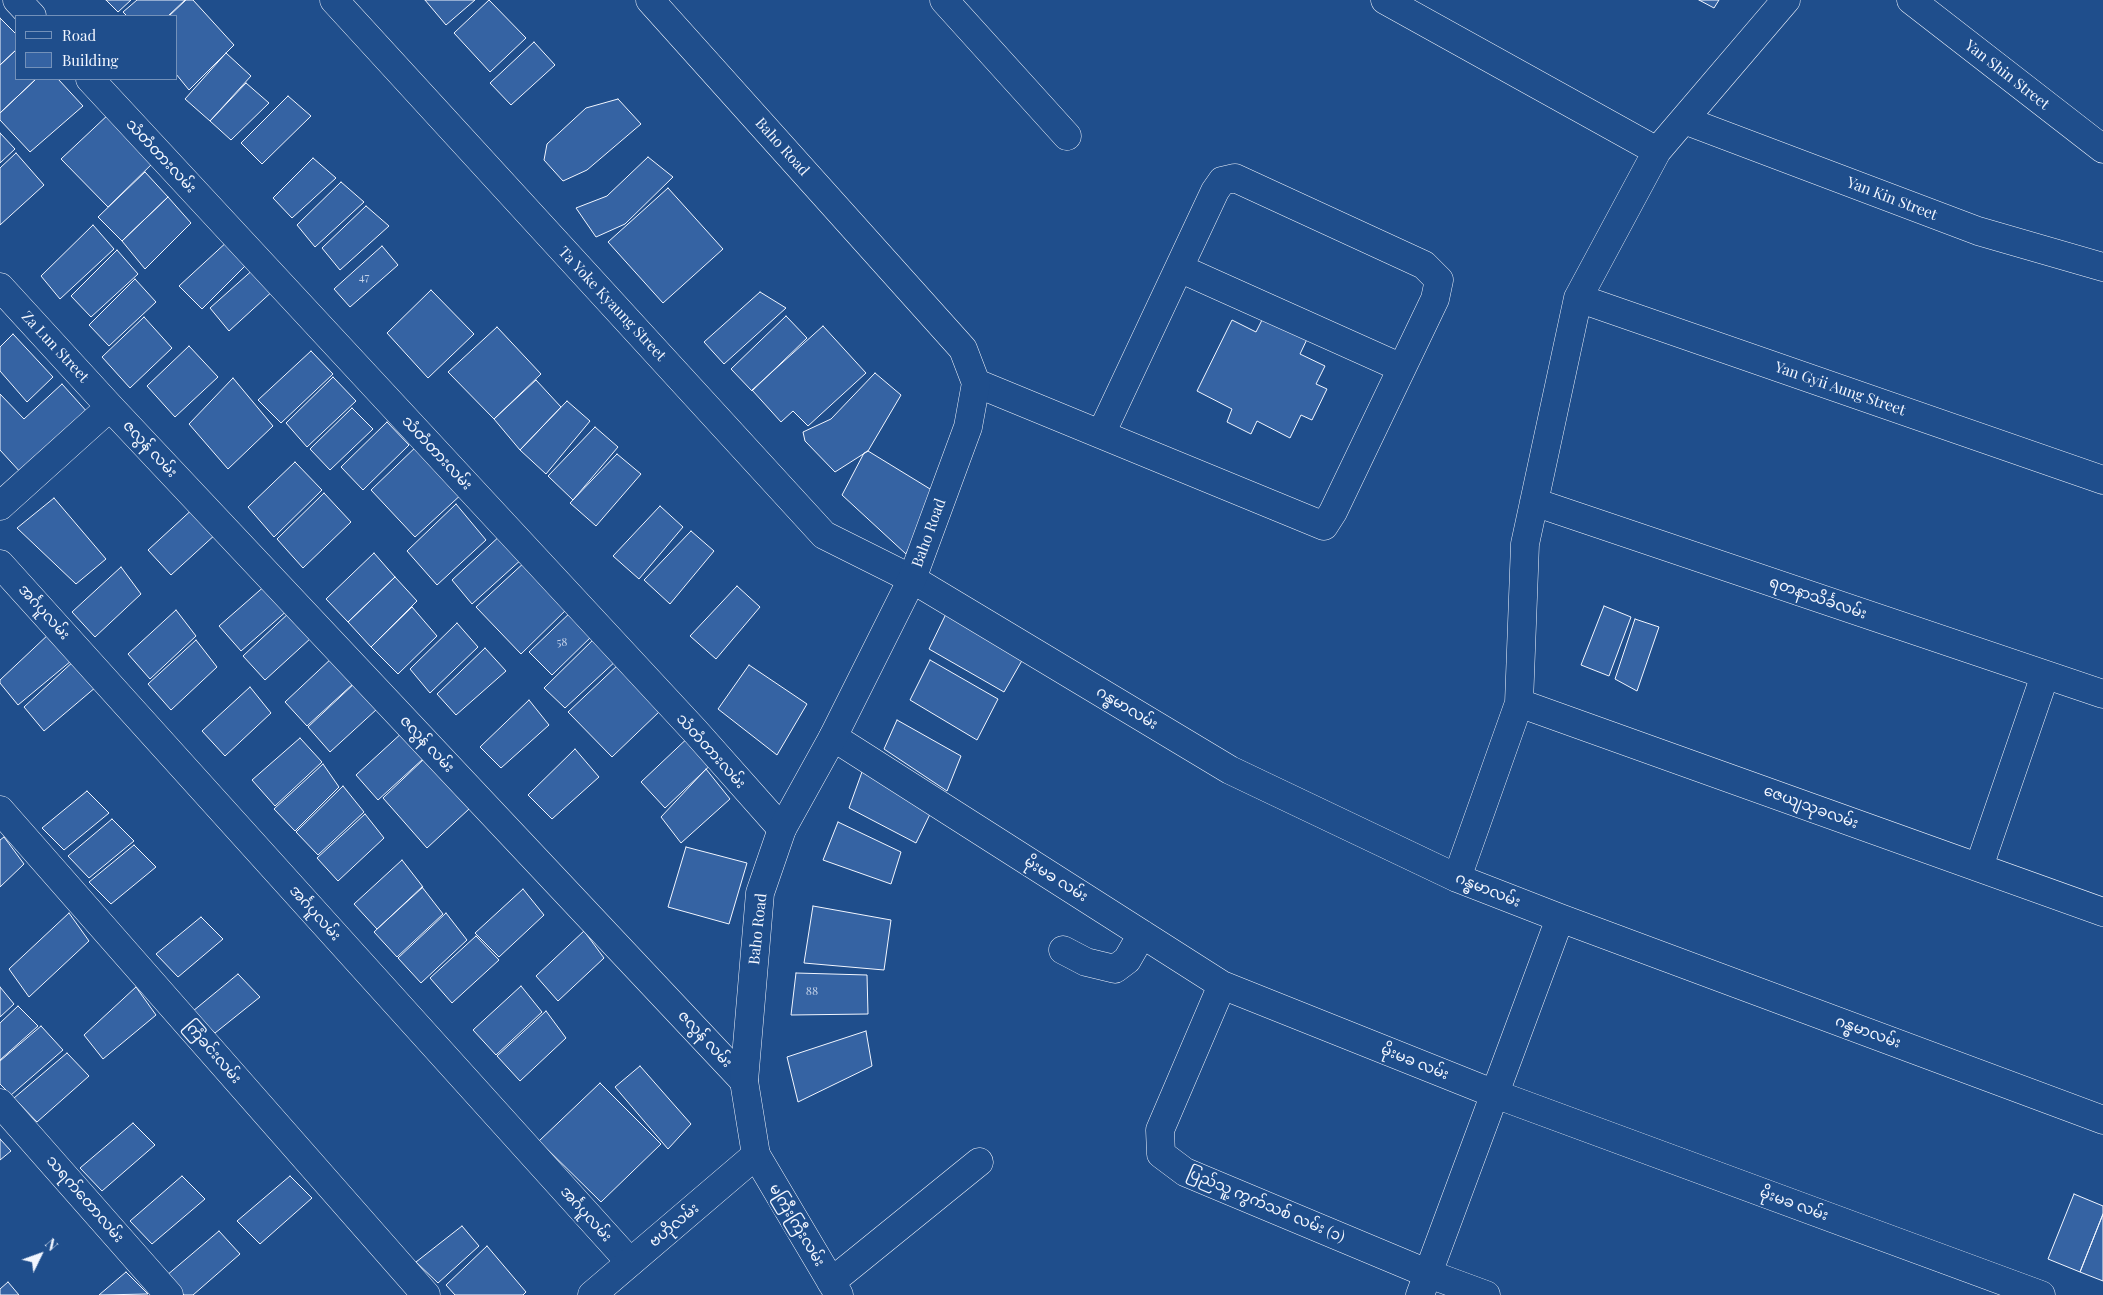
<!DOCTYPE html>
<html>
<head>
<meta charset="utf-8">
<style>
	body { margin:0 }
	#map { position:relative; width:2103px; height:1295px; overflow:hidden; background:#1f4e8c; font-family:"Playfair Display",serif }
	canvas { display:block }
	.legend { position:absolute; left:15px; top:15px; width:162px; height:65px; box-sizing:border-box; background:#1f4e8c; border:1px solid #7391ba; margin:0; padding:6px 9px; list-style:none; font-size:15px; color:#f2f6ff }
	.legend li { display:flex; align-items:center; gap:10px; height:25px }
	.legend b { width:25px; border:1px solid #7391ba }
	.north { position:absolute; left:15px; top:1230px; width:50px; height:50px; -webkit-text-stroke:4px #1f4e8c; paint-order:stroke; rotate:48deg; font-size:14px; font-weight:700; line-height:20px; text-align:center; color:#f2f6ff }
	.north::after { content:''; display:block; margin:auto; width:18px; height:22px; background:#f2f6ff; clip-path:polygon(50% 0,100% 100%,50% 72%,0 100%) }
</style>
</head>
<body>
<div id="map">
<canvas width="2103" height="1295"></canvas>
<ul class="legend">
<li><b style="height:6px;background:#1f4e8c"></b>Road</li>
<li><b style="height:14px;background:#3563a3"></b>Building</li>
</ul>
<div class="north">N</div>
</div>
<script>
const ctx = document.querySelector('canvas').getContext('2d');
ctx.lineJoin = 'round';
function fill(path, color) {
  ctx.fillStyle = color;
  ctx.fill(path, 'evenodd');
}
function shape(rows) {
  const path = new Path2D();
  for (const r of rows) {
    path.moveTo(r[0], r[1]);
    for (let i = 2; i < r.length; i += 2) path.lineTo(r[i], r[i + 1]);
  }
  return path;
}
function trace(path, color, width, dash) {
  ctx.strokeStyle = color;
  ctx.lineWidth = width;
  ctx.lineCap = dash ? 'butt' : 'round';
  ctx.setLineDash(dash || []);
  ctx.stroke(path);
}
function drawText(font, color, halo, rows, align = 'center') {
  ctx.font = font + ' "Playfair Display","Noto Sans Myanmar",serif';
  ctx.lineWidth = 4;
  ctx.setLineDash([]);
  ctx.textBaseline = 'middle';
  ctx.strokeStyle = halo;
  ctx.fillStyle = color;
  for (const [text, x, y, turn = 0] of rows) {
    ctx.save();
    ctx.translate(x, y);
    ctx.rotate((+turn || 0) * Math.PI / 180);
    ctx.textAlign = isNaN(turn) ? turn : align;
    if (halo) ctx.strokeText(text, 0, 0);
    ctx.fillText(text, 0, 0);
    ctx.restore();
  }
}
const building = shape([
	[106,0,131,0,118,12,106,0],
	[137,0,185,0,168,16,127,16,123,12,137,0],
	[186,0,193,0,234,45,189,90,176,74,176,16,169,16,186,0],
	[425,0,475,0,446,25,425,0],
	[489,0,526,38,490,72,454,33,489,0],
	[1699,0,1719,0,1714,8,1699,0],
	[0,18,16,34,16,50,0,65,0,18],
	[534,42,555,65,511,105,490,83,534,42],
	[16,50,16,79,36,79,0,113,0,65,16,50],
	[226,53,251,76,210,121,185,99,226,53],
	[36,79,58,79,83,106,30,152,0,120,0,113,36,79],
	[246,83,269,103,231,140,210,121,246,83],
	[288,96,311,116,262,164,241,143,288,96],
	[618,99,641,124,587,170,563,181,544,160,547,144,586,108,618,99],
	[110,113,156,160,108,207,61,159,110,113],
	[0,133,15,149,0,163,0,133],
	[16,153,44,185,0,225,0,168,16,153],
	[648,157,673,177,625,224,596,237,576,208,607,196,648,157],
	[313,158,336,178,292,218,273,198,313,158],
	[145,172,168,197,122,241,98,217,145,172],
	[341,182,364,202,315,247,297,225,341,182],
	[668,188,723,249,663,303,608,242,668,188],
	[168,197,191,223,145,269,122,241,168,197],
	[366,206,389,226,340,270,322,248,366,206],
	[93,225,114,249,60,299,41,276,93,225],
	[229,240,249,262,202,309,179,286,229,240],
	[382,246,398,265,350,307,334,289,382,246],
	[117,250,138,274,91,317,71,296,117,250],
	[256,267,276,288,229,331,210,308,256,267],
	[135,279,156,302,109,346,89,325,135,279],
	[431,290,474,334,428,378,387,333,431,290],
	[760,292,786,308,724,364,704,342,760,292],
	[1265,314,1309,335,1300,354,1325,366,1316,384,1327,389,1312,420,1301,415,1290,438,1257,421,1251,434,1227,422,1232,409,1197,391,1232,320,1256,332,1265,314],
	[786,316,807,338,752,391,731,369,786,316],
	[144,317,172,348,130,388,102,357,144,317],
	[823,326,866,373,808,426,793,411,781,422,752,390,823,326],
	[497,327,541,374,494,419,448,372,497,327],
	[13,334,53,377,27,402,0,371,0,347,13,334],
	[189,346,218,377,175,417,147,386,189,346],
	[311,351,333,374,281,423,258,400,311,351],
	[875,373,901,395,868,451,835,472,805,441,803,432,831,419,875,373],
	[333,377,356,401,307,447,286,423,333,377],
	[233,378,273,426,228,469,189,424,233,378],
	[536,380,561,407,520,450,494,419,536,380],
	[62,384,89,414,22,474,0,450,0,394,24,419,62,384],
	[567,401,590,421,546,474,520,450,567,401],
	[352,408,373,429,330,470,310,449,352,408],
	[387,422,409,445,363,490,341,467,387,422],
	[595,427,618,447,573,500,548,476,595,427],
	[420,443,464,492,415,537,371,490,420,443],
	[868,451,935,492,906,554,842,495,864,453,868,451],
	[617,454,641,474,596,526,570,503,617,454],
	[295,462,322,490,274,537,248,507,295,462],
	[324,493,351,522,303,568,277,539,324,493],
	[54,498,106,559,76,584,17,528,54,498],
	[456,504,486,540,437,585,407,551,456,504],
	[196,506,217,533,171,575,148,550,196,506],
	[660,506,683,527,639,579,613,556,660,506],
	[691,531,714,551,670,604,644,580,691,531],
	[502,534,523,558,472,604,452,580,502,534],
	[374,553,395,577,348,622,326,599,374,553],
	[526,561,569,607,521,654,476,607,526,561],
	[121,567,141,594,95,637,72,612,121,567],
	[395,577,417,601,371,647,348,622,395,577],
	[267,584,289,609,241,651,219,626,267,584],
	[737,586,760,607,716,659,690,636,737,586],
	[1604,606,1631,617,1609,676,1581,665,1604,606],
	[412,607,437,636,398,674,371,647,412,607],
	[176,610,196,636,150,679,128,654,176,610],
	[573,610,595,633,552,675,529,652,573,610],
	[291,611,311,638,265,680,243,656,291,611],
	[946,614,1024,657,1004,692,929,649,946,614],
	[1635,619,1659,627,1637,691,1615,679,1635,619],
	[457,623,478,647,430,693,410,669,457,623],
	[50,633,71,661,18,705,0,683,0,680,50,633],
	[597,636,618,659,565,708,544,688,597,636],
	[196,640,217,667,171,710,148,684,196,640],
	[485,648,506,671,456,715,437,694,485,648],
	[333,657,354,683,307,726,285,702,333,657],
	[76,659,96,687,44,731,24,707,76,659],
	[930,660,998,699,977,740,910,700,930,660],
	[619,664,660,711,612,757,568,712,619,664],
	[749,665,807,704,777,755,718,709,749,665],
	[356,682,377,709,330,752,308,727,356,682],
	[250,687,271,713,225,756,202,731,250,687],
	[529,700,549,725,501,768,480,747,529,700],
	[897,720,961,756,947,791,884,749,897,720],
	[404,731,424,758,378,800,356,775,404,731],
	[693,733,717,759,665,808,641,782,693,733],
	[300,738,322,762,275,806,252,780,300,738],
	[575,749,599,777,552,819,528,795,575,749],
	[424,759,469,809,427,848,383,798,424,759],
	[323,764,339,787,295,831,274,809,323,764],
	[706,769,730,799,681,843,661,817,706,769],
	[862,772,931,812,916,843,849,808,862,772],
	[343,786,364,812,318,855,296,832,343,786],
	[87,791,109,813,64,850,42,828,87,791],
	[365,814,384,838,338,881,317,858,365,814],
	[112,819,134,841,89,878,68,856,112,819],
	[838,822,901,852,891,884,823,860,838,822],
	[4,837,24,864,0,887,0,840,4,837],
	[134,845,156,867,111,904,89,882,134,845],
	[686,847,747,863,729,924,668,907,686,847],
	[402,860,423,887,377,929,354,904,402,860],
	[422,887,443,914,397,957,374,932,422,887],
	[523,889,544,915,499,957,475,933,523,889],
	[813,906,891,920,884,970,804,963,813,906],
	[69,913,89,941,29,997,9,969,69,913],
	[446,913,467,940,421,983,398,958,446,913],
	[201,917,223,939,178,977,156,954,201,917],
	[584,931,604,958,558,1001,536,976,584,931],
	[476,936,499,960,452,1003,430,978,476,936],
	[796,973,867,975,868,1014,791,1015,796,973],
	[238,974,260,997,215,1033,193,1011,238,974],
	[521,986,542,1012,496,1055,473,1030,521,986],
	[0,987,14,1004,0,1017,0,987],
	[136,987,156,1015,103,1059,84,1035,136,987],
	[18,1006,38,1026,0,1060,0,1023,18,1006],
	[546,1011,566,1038,520,1081,497,1056,546,1011],
	[41,1026,63,1050,11,1095,0,1084,0,1061,41,1026],
	[866,1031,872,1066,798,1102,787,1057,866,1031],
	[67,1053,89,1076,37,1122,14,1098,67,1053],
	[640,1066,691,1124,668,1149,615,1087,640,1066],
	[600,1083,661,1144,601,1202,539,1141,600,1083],
	[133,1123,155,1145,102,1191,80,1168,133,1123],
	[0,1139,11,1151,0,1160,0,1139],
	[182,1176,205,1199,152,1244,130,1221,182,1176],
	[290,1176,312,1198,260,1244,237,1221,290,1176],
	[2074,1194,2103,1206,2103,1214,2080,1272,2048,1259,2074,1194],
	[2103,1214,2103,1281,2080,1272,2103,1214],
	[462,1226,479,1246,438,1283,416,1262,462,1226],
	[219,1231,240,1254,193,1295,184,1295,166,1276,219,1231],
	[487,1246,526,1292,523,1295,455,1295,446,1285,487,1246],
	[126,1272,148,1294,99,1295,126,1272],
	[8,1282,19,1295,0,1295,0,1289,8,1282]
]);
const minor = shape([
	[17,0,32,16],
	[334,0,824,535,912,579,1230,770,1457,878,1560,918,2103,1120],
	[944,0,1067,136],
	[1385,0,1657,151],
	[1911,0,2103,149],
	[90,79,695,731,782,829],
	[1684,120,1978,231,2103,267],
	[1179,268,1402,368],
	[0,287,110,407,744,1081],
	[1578,298,2103,480],
	[976,383,1324,526,1333,512,1435,299,1439,280,1424,265,1235,178,1222,181,1215,191,1101,434],
	[1534,502,2103,694],
	[0,506,110,407],
	[0,564,630,1262],
	[1519,703,2103,912],
	[833,737,1222,985,1495,1094,2041,1295],
	[0,810,426,1295],
	[1979,867,2045,675],
	[1457,878,1519,703,1525,544,1578,298,1657,151,1786,0],
	[1063,950,1086,962,1115,969,1127,960,1142,934],
	[1222,985,1160,1130,1161,1154,1185,1172,1429,1274,1486,1295],
	[0,1103,169,1295],
	[756,1155,839,1295],
	[831,1282,979,1162],
	[1420,1295,1560,918]
]);
const major = shape([
	[592,1295,756,1155,744,1081,760,893,782,829,833,737,912,579,968,427,976,383,963,349,650,0]
]);
const numberNames = [
	["47",364,277],
	["58",562,642],
	["88",812,991]
];
const streetNames = [
	["Yan Shin Street",2007,75,38],
	["Baho Road",782,147,48],
	["သံတံတားလမ်း",161,156,47],
	["Yan Kin Street",1892,199,21],
	["Ta Yoke Kyaung Street",612,304,47],
	["Za Lun Street",55,347,47],
	["Yan Gyii Aung Street",1840,389,19],
	["ဇလွန် လမ်း",150,449,47],
	["သံတံတားလမ်း",437,453,47],
	["Baho Road",929,533,-70],
	["ရတနာသိင်္ခလမ်း",1818,598,19],
	["အင်္ဂပူလမ်း",44,612,48],
	["ဂန္ဓမာလမ်း",1127,708,31],
	["ဇလွန် လမ်း",427,744,47],
	["သံတံတားလမ်း",711,751,48],
	["ဇေယျသုခလမ်း",1811,807,20],
	["မိုးမခ လမ်း",1056,879,32],
	["ဂန္ဓမာလမ်း",1488,890,22],
	["အင်္ဂပူလမ်း",315,913,48],
	["Baho Road",758,929,-84],
	["ဂန္ဓမာလမ်း",1868,1032,20],
	["ဇလွန် လမ်း",705,1039,47],
	["ကြံခင်းလမ်း",213,1052,49],
	["မိုးမခ လမ်း",1415,1062,22],
	["သရက်တောလမ်း",85,1199,49],
	["မိုးမခ လမ်း",1794,1204,20],
	["ပြည်သူ့ ကွက်သစ် လမ်း (၁)",1266,1205,23],
	["အင်္ဂပူလမ်း",586,1214,48],
	["ဗဟိုလမ်း",674,1225,-40],
	["မကြီးကြီးလမ်း",797,1225,59]
];
fill(building, '#3563a3');
trace(building, '#f2f6ff', 1);
trace(minor, '#f2f6ff', 29);
trace(major, '#f2f6ff', 29);
trace(minor, '#1f4e8c', 28);
trace(major, '#1f4e8c', 28);
drawText('12px', '#c3d1e8', null, numberNames);
drawText('15px', '#f2f6ff', '#1f4e8c', streetNames);
</script>
</body>
</html>
